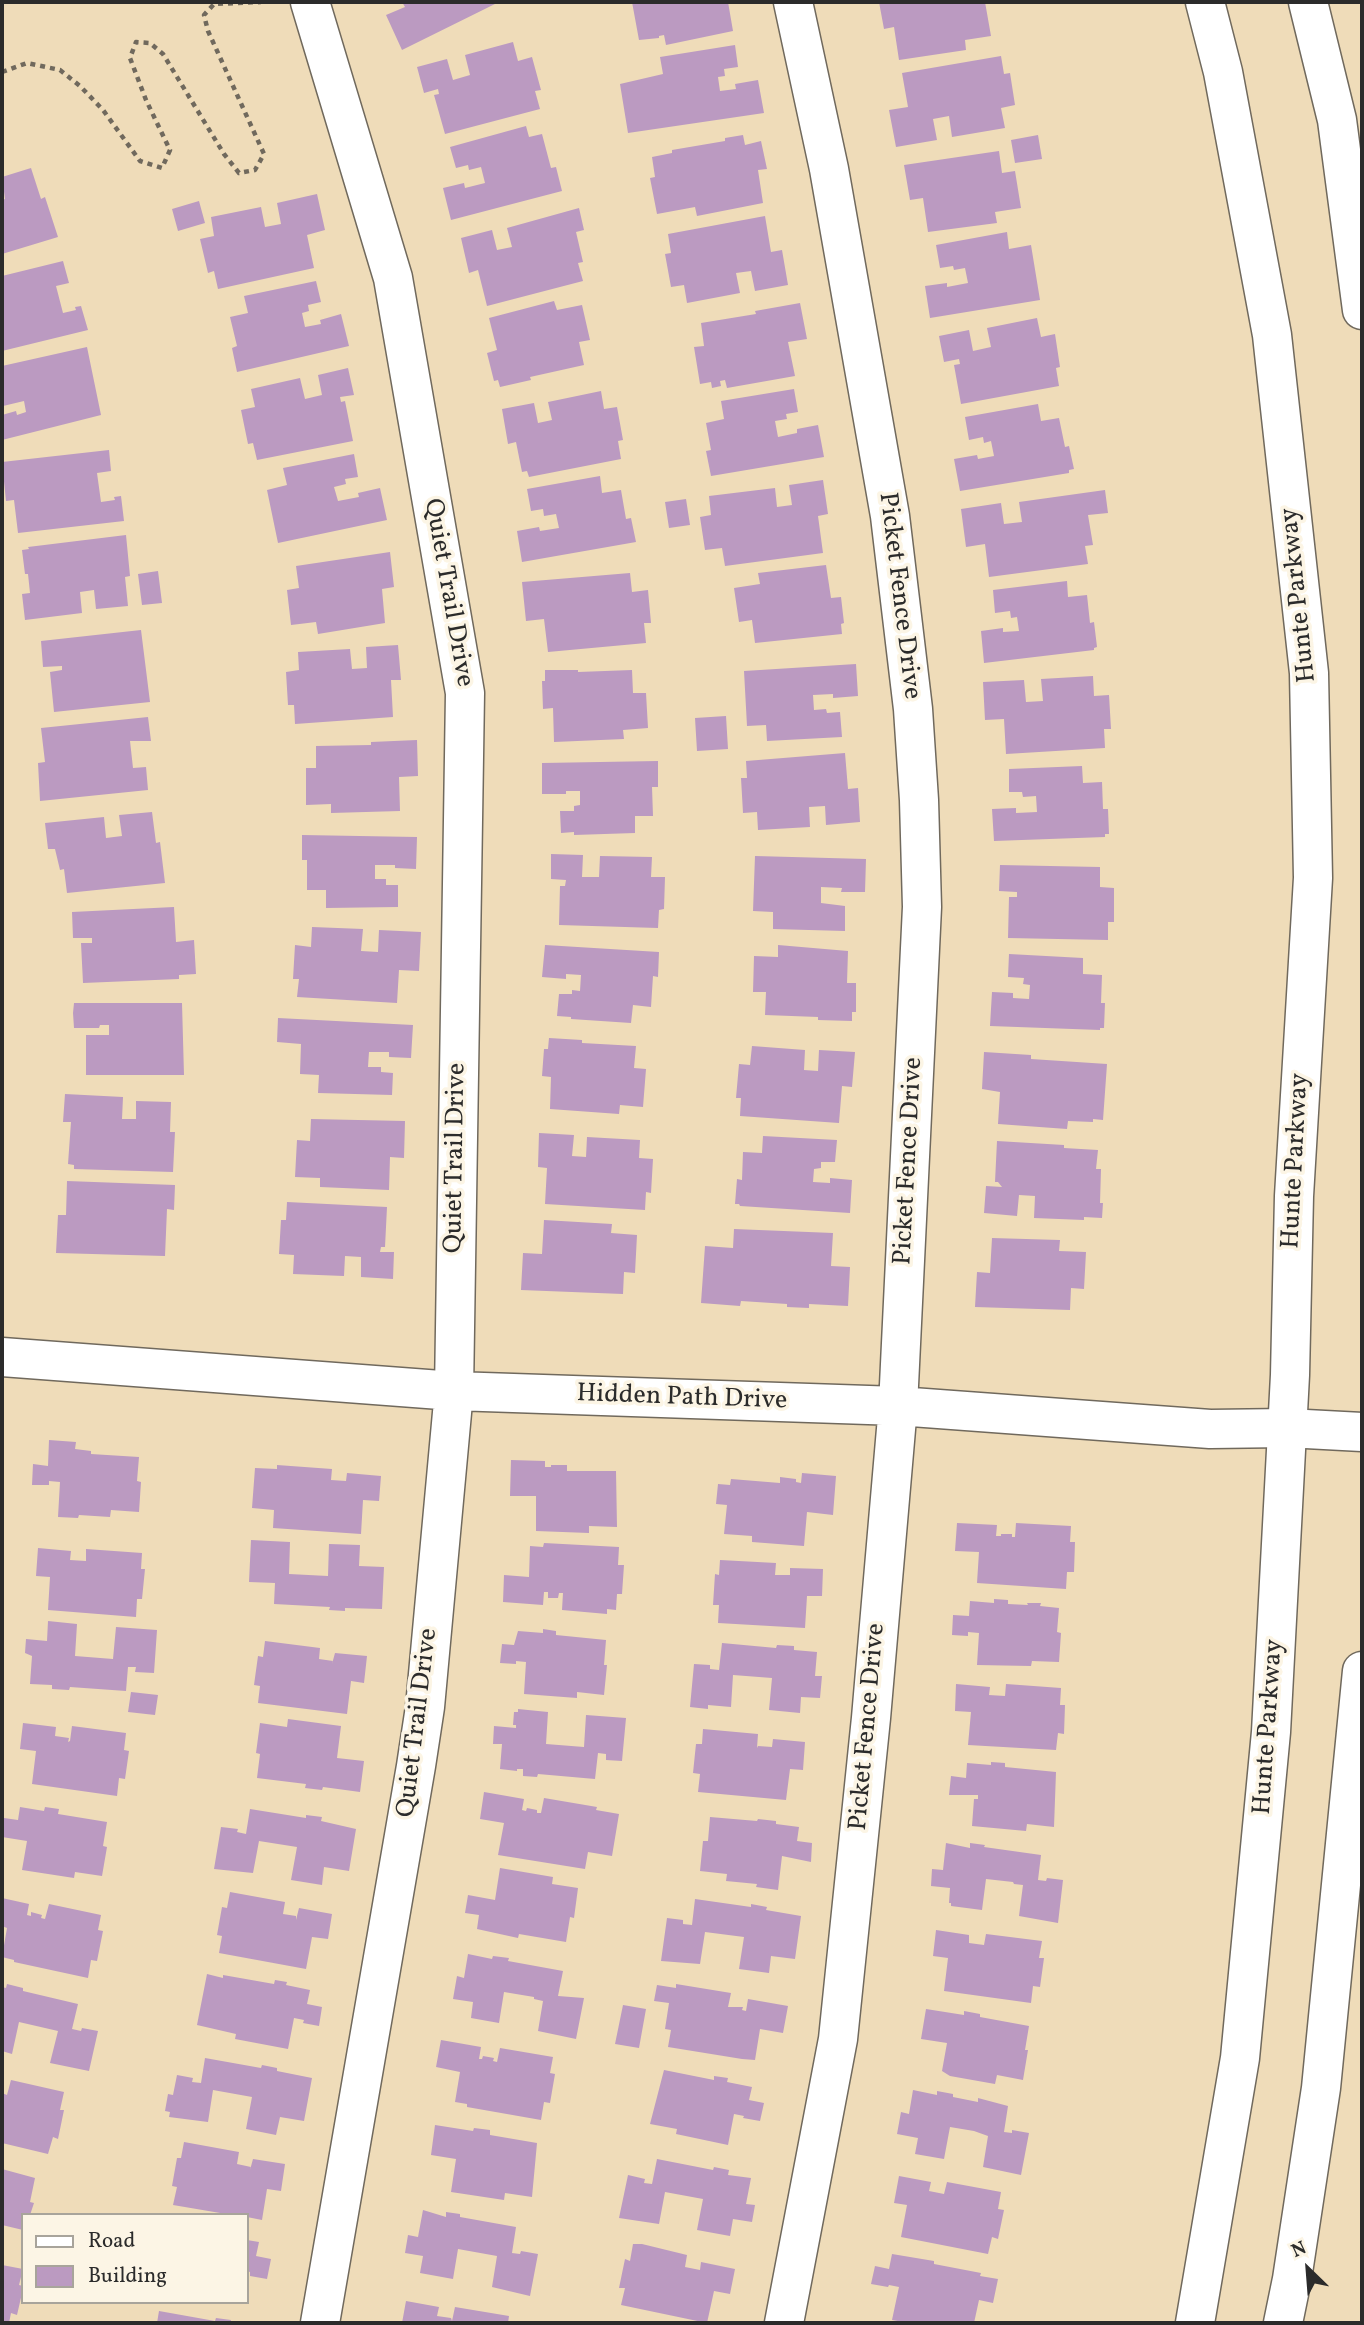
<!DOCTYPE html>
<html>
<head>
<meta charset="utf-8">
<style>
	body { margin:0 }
	#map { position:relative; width:1364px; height:2325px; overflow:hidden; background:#efdcb9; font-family:Vollkorn,serif }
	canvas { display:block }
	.frame { position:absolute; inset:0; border:4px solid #2b2b2b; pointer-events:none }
	.legend { position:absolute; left:21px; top:2213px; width:228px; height:91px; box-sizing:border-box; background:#fcf5e5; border:2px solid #a8a49b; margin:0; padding:9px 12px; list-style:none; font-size:21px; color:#2b2b2b }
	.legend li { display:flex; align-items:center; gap:14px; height:35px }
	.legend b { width:35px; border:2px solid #a8a49b }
	.north { position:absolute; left:1273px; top:2234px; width:70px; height:70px; -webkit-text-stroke:5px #fcf5e5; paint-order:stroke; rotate:335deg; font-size:19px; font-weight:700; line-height:28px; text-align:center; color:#2b2b2b }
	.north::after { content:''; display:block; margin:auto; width:24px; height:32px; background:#2b2b2b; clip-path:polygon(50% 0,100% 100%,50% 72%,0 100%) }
</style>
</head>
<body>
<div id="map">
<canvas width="1364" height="2325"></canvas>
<div class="frame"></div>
<ul class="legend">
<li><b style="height:9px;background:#fff"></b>Road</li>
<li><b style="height:19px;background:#bb9ac1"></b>Building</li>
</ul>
<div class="north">N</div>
</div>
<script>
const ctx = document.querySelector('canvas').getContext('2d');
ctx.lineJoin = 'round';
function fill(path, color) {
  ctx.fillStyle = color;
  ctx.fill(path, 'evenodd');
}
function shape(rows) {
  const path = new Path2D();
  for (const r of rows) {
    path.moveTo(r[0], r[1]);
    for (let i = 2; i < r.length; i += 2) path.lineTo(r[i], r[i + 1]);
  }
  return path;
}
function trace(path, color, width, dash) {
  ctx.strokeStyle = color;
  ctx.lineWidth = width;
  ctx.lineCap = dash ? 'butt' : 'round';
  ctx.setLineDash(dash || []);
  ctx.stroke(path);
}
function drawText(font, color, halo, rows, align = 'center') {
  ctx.font = font + ' Vollkorn,serif';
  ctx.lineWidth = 7;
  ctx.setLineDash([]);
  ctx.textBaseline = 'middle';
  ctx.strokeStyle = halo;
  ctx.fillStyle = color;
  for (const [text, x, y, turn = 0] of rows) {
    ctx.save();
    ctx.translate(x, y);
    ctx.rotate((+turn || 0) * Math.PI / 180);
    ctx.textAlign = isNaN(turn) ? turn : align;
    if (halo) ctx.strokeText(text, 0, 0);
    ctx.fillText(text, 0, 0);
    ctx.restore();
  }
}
const building = shape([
	[402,2,499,2,402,50,386,15,405,7],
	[632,2,728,2,733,31,666,45,664,35,659,36,659,38,639,40],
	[879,2,985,2,991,36,965,40,966,50,899,60,894,27,884,29],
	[513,42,518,61,532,57,541,90,535,91,540,109,445,134,434,95,439,94,438,89,424,93,417,67,447,59,453,80,470,75,465,55],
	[735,45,738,67,724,69,725,76,718,77,720,91,736,89,735,84,758,80,764,113,628,133,620,84,663,74,660,57],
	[1001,56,1004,74,1010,73,1015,105,1001,108,1005,128,952,137,949,116,933,119,937,140,896,147,889,110,908,107,902,73],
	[526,126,529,137,542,134,551,168,556,167,562,191,451,220,443,188,464,183,465,188,485,183,481,167,469,170,468,165,456,168,450,147],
	[743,135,745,145,761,141,767,169,758,170,763,203,697,216,695,207,657,214,650,178,655,177,652,157,672,153,672,150,725,141,725,138],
	[1038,135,1042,159,1015,163,1011,140],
	[999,151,1002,173,1015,171,1021,208,995,212,997,223,928,232,923,198,910,200,904,165],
	[31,168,41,199,45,197,58,237,2,254,2,200,5,199,2,177],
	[317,194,325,230,307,235,314,268,218,289,214,271,208,273,200,239,214,236,211,217,261,207,265,227,281,224,277,203],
	[199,201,205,223,178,231,172,209],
	[579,208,584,230,576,232,583,262,578,263,583,281,487,306,478,270,469,273,461,238,492,230,497,250,512,247,507,228],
	[765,216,771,252,782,250,788,285,755,291,751,271,736,273,740,293,687,303,684,285,671,287,665,254,671,253,668,234],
	[1007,232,1009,249,1031,245,1040,300,930,318,925,286,947,283,947,287,968,283,965,268,954,270,953,266,940,268,936,245],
	[63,261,69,283,56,286,63,313,76,310,75,307,81,306,88,330,2,351,2,276],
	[316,281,321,302,308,305,309,311,302,313,305,327,321,324,320,320,341,314,349,346,237,372,232,348,237,346,230,317,248,313,244,296],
	[554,301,557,310,582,305,590,340,579,342,584,365,530,377,531,380,500,387,498,380,494,381,487,353,497,350,489,318],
	[800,303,807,339,788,342,795,376,727,388,725,380,720,381,721,386,712,388,711,382,700,384,694,347,704,346,701,323,756,314,755,311],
	[1037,318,1041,337,1055,334,1060,367,1056,368,1059,386,961,404,954,365,960,364,959,359,944,362,939,336,969,330,973,351,991,347,987,328],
	[87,347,101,415,2,440,2,415,16,411,17,415,26,412,24,401,3,406,2,366],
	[348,368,354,395,340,397,341,402,345,401,353,441,257,460,253,443,248,444,241,410,255,407,251,389,300,378,305,399,322,395,318,375],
	[794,389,798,412,786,414,787,419,775,421,778,437,797,433,797,429,818,425,824,457,711,476,706,451,711,450,706,423,724,419,721,401],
	[601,391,604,409,617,407,623,440,618,441,621,459,529,477,527,471,522,472,516,442,508,444,502,409,534,403,538,423,552,420,548,402],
	[1038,404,1041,421,1059,418,1065,447,1069,446,1074,469,1069,470,1069,473,960,491,954,459,977,455,978,459,994,456,991,441,984,443,983,437,969,440,965,417],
	[109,450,111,471,97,473,101,502,115,500,114,497,121,496,124,521,18,533,14,500,6,501,2,462],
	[354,454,358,477,345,479,346,484,334,487,338,501,359,497,358,493,380,488,387,520,278,543,267,490,287,485,283,468],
	[600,476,602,493,621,490,626,519,631,518,636,542,522,562,517,531,539,527,540,531,559,528,556,514,544,516,543,509,531,511,527,489],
	[823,480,828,514,818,516,823,553,725,566,722,548,705,550,700,517,711,515,709,496,775,488,777,507,792,505,789,485],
	[1105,490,1108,513,1088,515,1093,545,1085,546,1088,564,989,577,985,544,966,547,961,509,1001,503,1004,524,1022,522,1019,502],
	[686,499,690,525,669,528,665,502],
	[126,535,130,576,125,577,128,606,96,609,94,590,80,592,82,613,25,620,22,594,30,593,28,574,25,574,22,550,29,549,28,547],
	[390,552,394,587,382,589,385,623,318,634,316,622,291,625,287,590,299,588,296,566],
	[826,565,831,598,841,597,844,623,841,624,842,634,755,643,752,620,739,622,734,588,760,584,758,573],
	[158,571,162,603,142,605,138,574],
	[630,573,632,592,648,590,651,623,644,623,646,643,548,652,544,619,526,621,522,582],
	[1067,581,1068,597,1087,595,1090,623,1094,622,1097,647,1094,648,1094,650,984,663,981,631,1003,628,1003,632,1019,631,1017,617,1011,618,1010,611,995,613,993,590],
	[141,630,150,702,54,712,50,672,62,670,62,666,43,667,41,641],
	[398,645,401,680,391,680,393,717,295,724,294,705,288,705,286,672,299,670,298,652,350,649,352,669,367,668,366,647],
	[856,664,858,696,833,698,833,694,813,695,814,710,826,709,827,713,840,712,842,737,767,741,766,725,747,726,744,671],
	[545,670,578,670,578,672,632,670,633,693,646,693,648,728,623,730,624,739,554,742,553,708,543,709,542,681,545,681],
	[1093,676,1094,696,1109,695,1111,729,1104,729,1105,748,1006,754,1004,719,985,720,983,682,1024,680,1026,702,1043,701,1041,679],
	[726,716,728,749,697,751,695,718],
	[148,717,151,741,130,741,133,768,146,767,148,790,40,801,38,763,45,762,41,728],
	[417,740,418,776,399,777,400,811,331,813,331,804,306,805,306,768,316,768,316,746,371,745,371,742],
	[845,753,848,789,858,788,860,822,826,825,825,806,809,807,810,827,758,830,757,812,743,813,741,778,747,778,746,761],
	[658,761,658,787,652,787,653,816,635,816,635,833,574,835,574,832,561,833,560,811,574,811,574,806,580,805,580,791,566,791,566,794,542,794,542,763],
	[1082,766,1083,783,1102,782,1103,809,1108,809,1109,834,1105,834,1105,837,994,841,992,809,1016,808,1016,813,1037,812,1036,796,1023,797,1022,792,1009,792,1009,769],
	[152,812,156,843,160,842,165,883,67,893,64,869,60,870,55,849,48,849,45,823,104,817,106,838,122,836,119,815],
	[302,835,417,837,416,869,395,868,395,865,375,865,375,879,386,879,386,885,398,885,398,907,326,908,326,890,307,890,307,860,302,860],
	[551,854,583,855,582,877,599,877,600,856,652,857,651,877,665,877,664,909,659,910,658,928,559,925,560,886,565,886,566,880,551,879],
	[755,856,866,859,865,892,841,892,842,888,821,887,821,903,845,906,845,931,773,929,773,912,753,911],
	[1000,865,1100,867,1100,887,1114,888,1114,922,1108,922,1108,940,1008,938,1009,897,1017,897,1017,892,999,891],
	[174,907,176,942,194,940,196,974,179,975,179,979,83,983,81,943,92,943,92,938,73,938,72,912],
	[312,927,363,929,361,951,378,952,379,930,421,932,419,971,399,970,397,1003,297,997,299,979,293,979,295,945,311,947],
	[545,945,659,952,658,977,653,976,651,1007,633,1005,631,1023,571,1019,571,1017,557,1016,559,994,572,994,572,990,580,991,581,975,566,974,566,979,542,977],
	[778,945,848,951,847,983,856,983,856,1012,852,1012,852,1021,818,1020,818,1017,765,1015,766,992,753,992,754,956,778,957],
	[1009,954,1083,958,1083,974,1102,975,1101,1003,1105,1003,1104,1028,1100,1028,1100,1030,990,1026,992,992,1013,993,1013,998,1029,999,1030,985,1023,984,1024,978,1008,977],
	[74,1003,182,1003,184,1075,86,1075,86,1035,109,1035,109,1025,100,1025,99,1028,74,1028,73,1013],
	[278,1018,413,1025,411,1058,389,1057,389,1052,369,1052,368,1067,381,1067,381,1072,393,1073,392,1095,318,1093,319,1075,300,1074,301,1044,277,1042],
	[549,1038,582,1040,582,1043,636,1046,634,1068,646,1069,643,1107,620,1105,619,1114,550,1109,551,1077,542,1076,544,1049,548,1049],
	[752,1046,805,1050,804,1070,818,1071,819,1050,855,1052,852,1087,842,1086,839,1123,740,1116,741,1098,736,1098,739,1064,750,1065],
	[984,1052,1031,1055,1031,1059,1107,1064,1103,1120,1093,1119,1093,1122,1068,1121,1067,1129,998,1124,1000,1092,982,1089],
	[65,1094,123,1097,122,1119,136,1119,136,1101,171,1102,170,1132,175,1132,173,1172,74,1169,74,1165,68,1164,71,1122,63,1122],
	[311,1119,405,1121,404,1158,390,1157,389,1190,320,1187,320,1178,295,1177,297,1140,310,1141],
	[539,1133,574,1135,572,1156,586,1157,587,1137,640,1140,639,1158,653,1159,651,1193,646,1192,645,1210,545,1204,547,1168,538,1167],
	[763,1136,837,1140,835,1162,821,1162,821,1168,814,1169,813,1182,830,1183,830,1178,852,1180,850,1213,740,1206,739,1204,735,1204,737,1179,742,1180,743,1152,762,1153],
	[997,1141,1064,1145,1064,1148,1098,1150,1096,1169,1101,1169,1100,1203,1103,1203,1102,1218,1084,1217,1084,1220,1034,1218,1035,1196,1019,1195,1017,1216,984,1213,986,1186,1002,1187,998,1182,995,1182],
	[67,1181,175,1185,174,1210,167,1209,165,1256,56,1253,58,1215,66,1215],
	[287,1202,387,1207,385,1247,381,1247,380,1252,394,1252,393,1279,361,1277,361,1257,345,1256,344,1276,293,1274,294,1255,279,1254,281,1220,286,1220],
	[544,1220,612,1224,611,1233,637,1235,635,1273,624,1272,623,1294,521,1290,523,1253,542,1254],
	[734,1229,833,1233,831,1266,850,1267,848,1306,809,1304,809,1308,787,1307,787,1304,741,1301,740,1306,701,1303,705,1246,733,1248],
	[992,1238,1060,1240,1059,1251,1086,1252,1084,1289,1071,1288,1070,1310,975,1307,977,1272,990,1273],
	[49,1440,76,1442,75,1449,91,1451,91,1454,139,1457,137,1481,141,1482,139,1512,111,1510,110,1517,79,1515,78,1518,58,1517,60,1482,49,1481,49,1485,32,1485,33,1464,48,1466],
	[511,1460,545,1461,545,1467,551,1467,551,1465,567,1465,567,1471,616,1471,617,1527,589,1526,589,1533,536,1531,536,1496,510,1496],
	[277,1465,332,1469,331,1480,346,1481,347,1473,381,1476,379,1501,363,1500,361,1534,273,1528,274,1510,252,1508,255,1468,277,1469],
	[802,1473,836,1476,833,1515,807,1512,804,1546,752,1542,752,1536,724,1534,727,1505,716,1504,718,1484,730,1485,731,1479,780,1483,780,1477,796,1479,796,1482,801,1483],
	[957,1523,997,1525,996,1536,1001,1536,1001,1534,1012,1534,1012,1537,1015,1537,1016,1523,1071,1526,1070,1542,1075,1542,1074,1572,1067,1572,1066,1589,977,1583,979,1552,955,1551],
	[251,1540,290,1542,289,1574,328,1576,329,1544,360,1545,359,1566,384,1567,382,1609,345,1608,345,1611,329,1610,330,1607,274,1604,275,1583,249,1582],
	[544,1543,619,1547,618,1565,624,1565,622,1594,617,1594,616,1610,607,1609,607,1614,562,1610,563,1593,559,1593,558,1598,548,1598,548,1592,544,1592,543,1605,503,1602,504,1575,529,1577,530,1546,543,1547],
	[38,1548,71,1551,70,1560,86,1561,86,1549,142,1553,141,1569,145,1569,142,1599,137,1599,136,1617,48,1610,50,1577,36,1576],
	[720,1560,776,1563,775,1575,790,1575,790,1568,823,1569,822,1596,807,1596,805,1628,718,1623,719,1605,713,1605,715,1574,719,1575],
	[994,1599,1008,1600,1008,1604,1028,1605,1027,1603,1041,1603,1040,1606,1059,1608,1057,1632,1061,1633,1059,1662,1032,1661,1031,1666,977,1665,979,1633,968,1632,968,1636,952,1635,953,1615,969,1616,970,1601,994,1603],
	[48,1621,77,1624,75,1656,113,1659,116,1627,157,1630,154,1673,135,1672,136,1667,128,1667,126,1691,70,1687,69,1690,52,1689,52,1685,30,1684,32,1656,25,1653,26,1639,47,1641],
	[543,1629,556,1631,556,1635,606,1640,604,1665,607,1665,604,1695,577,1692,577,1698,524,1694,526,1662,516,1661,516,1664,500,1663,502,1644,514,1645,518,1631,543,1633],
	[265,1641,320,1648,319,1659,333,1661,332,1664,335,1653,367,1656,364,1683,351,1681,347,1714,258,1703,260,1686,254,1685,258,1656,263,1657],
	[722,1643,776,1648,777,1645,794,1646,794,1650,817,1652,815,1676,822,1676,820,1698,801,1697,800,1713,769,1710,772,1678,733,1675,731,1707,708,1705,708,1709,690,1707,694,1664,710,1665,710,1669,719,1670],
	[956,1684,990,1687,989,1695,1005,1696,1006,1684,1061,1688,1060,1705,1065,1705,1064,1734,1058,1733,1056,1750,968,1745,971,1712,955,1711],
	[131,1692,158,1695,155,1715,128,1712],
	[518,1709,548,1712,546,1744,584,1747,586,1715,626,1718,622,1761,606,1760,606,1754,598,1753,595,1779,538,1774,537,1777,523,1776,523,1769,517,1769,517,1771,500,1769,502,1744,493,1744,494,1726,516,1728,516,1725,513,1725,514,1712,518,1712],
	[288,1719,341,1726,337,1758,364,1761,360,1792,323,1787,322,1790,305,1788,306,1784,257,1778,260,1754,256,1753,260,1723,287,1727],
	[23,1723,56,1727,55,1736,69,1738,68,1742,70,1741,72,1726,126,1733,124,1750,129,1751,125,1779,119,1778,117,1796,32,1784,36,1751,20,1749],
	[703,1729,758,1734,757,1748,758,1746,772,1747,773,1739,805,1742,803,1770,790,1769,786,1800,698,1792,700,1774,693,1773,696,1744,702,1744],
	[991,1762,1005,1763,1005,1767,1056,1772,1054,1827,1027,1824,1026,1831,972,1826,974,1799,978,1799,978,1795,949,1795,951,1776,966,1778,967,1763,991,1765],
	[484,1792,524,1799,522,1810,526,1811,527,1808,537,1810,537,1813,541,1813,544,1798,597,1807,596,1810,619,1814,612,1856,588,1852,585,1869,498,1855,504,1823,480,1819],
	[20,1807,44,1811,45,1807,59,1809,58,1814,107,1822,103,1846,107,1847,102,1876,75,1872,74,1878,22,1870,27,1841,2,1837,4,1818,18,1820],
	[250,1809,306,1818,306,1815,322,1817,321,1821,356,1829,349,1871,324,1867,322,1885,291,1880,297,1847,259,1841,253,1873,214,1869,221,1827,238,1829,237,1832,246,1834],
	[710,1817,757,1821,758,1819,776,1821,776,1824,799,1827,797,1841,812,1843,811,1862,782,1856,778,1890,756,1887,757,1884,726,1881,727,1874,700,1871,703,1841,708,1841],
	[946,1843,970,1848,970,1843,985,1845,984,1847,1041,1855,1038,1880,1046,1881,1047,1878,1063,1880,1058,1923,1019,1916,1023,1885,1014,1884,1013,1882,986,1879,982,1910,951,1906,951,1903,949,1903,950,1888,931,1886,932,1869,943,1870],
	[500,1868,553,1877,552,1884,578,1888,574,1918,570,1917,566,1942,519,1934,518,1938,477,1929,479,1915,465,1913,468,1895,495,1900],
	[230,1892,285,1902,283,1914,296,1916,296,1920,299,1908,332,1914,328,1939,312,1937,306,1969,219,1953,222,1936,217,1935,222,1907,227,1908],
	[2,1898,29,1904,27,1915,31,1916,31,1912,42,1915,41,1918,45,1919,49,1904,101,1915,98,1930,103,1931,97,1961,91,1960,88,1978,14,1962,14,1960,2,1957,7,1928,2,1926],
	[695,1899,751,1907,751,1904,767,1907,766,1910,801,1916,795,1959,771,1956,769,1973,739,1969,744,1937,705,1932,700,1964,661,1961,667,1918,683,1920,683,1924,692,1925],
	[936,1930,969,1935,969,1943,984,1945,986,1934,1042,1941,1039,1958,1044,1958,1040,1987,1033,1986,1031,2003,944,1991,948,1958,933,1956],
	[468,1954,492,1959,493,1956,509,1958,508,1961,563,1971,558,1996,584,1998,576,2039,538,2031,543,2001,534,1999,534,1997,504,1992,499,2023,471,2018,473,2002,453,1999,457,1976,464,1978],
	[207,1974,223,1978,223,1975,274,1984,275,1980,287,1982,286,1985,310,1990,307,2004,322,2007,319,2026,303,2023,304,2020,294,2018,288,2049,235,2039,236,2034,197,2025],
	[7,1984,23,1988,23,1991,78,2004,72,2029,81,2031,82,2028,98,2031,89,2071,50,2063,58,2031,19,2022,12,2054,2,2051,2,1987,6,1988],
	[676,1984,731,1993,728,2007,743,2007,742,2010,746,2011,748,1999,788,2006,783,2033,760,2029,755,2060,742,2059,668,2047,671,2030,665,2029,669,2003,654,2001,657,1985,676,1988],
	[623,2005,646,2009,639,2048,615,2044],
	[926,2009,964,2015,964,2011,980,2014,980,2017,1029,2026,1025,2050,1028,2050,1023,2080,997,2075,995,2084,950,2076,942,2071,947,2043,921,2039],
	[441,2040,481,2047,479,2059,482,2059,483,2056,494,2058,493,2061,497,2062,500,2048,553,2057,550,2073,555,2074,550,2103,544,2102,541,2120,467,2107,467,2104,455,2102,460,2072,436,2067],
	[205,2058,261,2068,262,2065,277,2068,277,2071,312,2078,304,2121,280,2117,276,2135,246,2129,252,2097,213,2090,208,2122,169,2117,170,2112,165,2111,168,2094,173,2095,177,2075,193,2078,192,2082,201,2083],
	[664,2070,714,2080,714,2076,728,2078,727,2082,752,2087,749,2100,764,2103,760,2121,743,2118,744,2116,734,2114,728,2145,676,2134,677,2129,650,2124],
	[11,2080,64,2092,60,2110,64,2110,58,2139,53,2137,48,2154,2,2143,2,2093,7,2095],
	[913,2090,937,2095,937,2091,953,2094,953,2097,978,2102,978,2098,1008,2106,1004,2132,1012,2133,1012,2130,1029,2133,1021,2175,983,2167,988,2136,974,2131,950,2127,944,2159,915,2154,918,2138,897,2134,901,2112,909,2114],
	[435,2125,473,2131,474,2128,490,2130,490,2135,537,2143,532,2197,505,2193,504,2200,451,2192,456,2159,431,2155],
	[184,2142,239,2152,237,2164,251,2167,250,2170,253,2159,285,2164,281,2191,267,2189,262,2220,247,2217,247,2215,232,2215,173,2205,177,2187,172,2186,177,2158,181,2158],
	[657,2159,713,2170,714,2167,729,2170,728,2175,751,2178,746,2204,755,2205,752,2222,733,2219,730,2236,697,2230,703,2199,665,2192,659,2224,619,2218,628,2175,645,2179,644,2183,652,2184],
	[2,2169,35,2178,30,2202,34,2203,30,2215,23,2215,23,2230,2,2225],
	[899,2176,931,2182,929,2191,944,2194,947,2182,1001,2192,998,2209,1004,2210,998,2239,992,2237,988,2254,901,2237,907,2205,894,2203],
	[423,2210,446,2217,446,2212,460,2214,460,2217,516,2227,512,2253,520,2254,521,2251,538,2254,530,2296,492,2287,497,2256,458,2249,453,2279,420,2273,423,2256,405,2253,408,2235,418,2237],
	[247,2240,259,2242,256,2256,271,2259,267,2279,250,2276,250,2272,247,2271],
	[633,2244,642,2244,687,2255,685,2267,700,2270,701,2262,735,2269,730,2294,714,2291,707,2323,621,2305,625,2288,619,2288,625,2259,630,2261],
	[892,2254,934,2261,934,2264,981,2273,980,2276,998,2279,993,2303,979,2300,974,2323,947,2321,947,2323,909,2323,892,2320,899,2287,889,2285,888,2287,871,2284,875,2266,889,2269],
	[2,2265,23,2269,19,2285,23,2286,23,2289,17,2315,11,2313,9,2323,2,2323],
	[406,2301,439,2307,437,2316,451,2318,452,2321,455,2307,509,2316,508,2323,402,2323],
	[159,2311,215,2321,216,2318,231,2320,230,2323,157,2323]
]);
const path = shape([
	[2,72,27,63,60,70,80,86,103,110,140,161,162,168,170,150,146,100,130,58,136,42,150,43,163,54,224,154,239,173,255,170,264,154,208,31,204,15,214,4,261,2]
]);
const minor = shape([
	[310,2,393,278,465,693,454,1391,425,1707,416,1766,320,2323],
	[2,1357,454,1391,898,1406,1210,1429,1287,1428,1362,1432],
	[784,2323,838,2039,871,1718,898,1406,922,907,919,800,913,709,890,516,829,169,793,2]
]);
const major = shape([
	[1308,2,1337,120,1362,310],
	[1195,2323,1240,2058,1271,1732,1290,1375,1294,1196,1313,878,1309,673,1272,335,1223,72,1205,2],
	[1283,2323,1292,2279,1321,2088,1362,1671]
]);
const streetNames = [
	["Quiet Trail Drive",447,593,80],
	["Hunte Parkway",1300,595,-96],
	["Picket Fence Drive",898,596,83],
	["Quiet Trail Drive",457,1158,-89],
	["Picket Fence Drive",910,1161,-87],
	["Hunte Parkway",1297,1161,-87],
	["Hidden Path Drive",682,1399,2],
	["Quiet Trail Drive",419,1723,-83],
	["Picket Fence Drive",869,1727,-85],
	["Hunte Parkway",1270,1727,-86]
];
fill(building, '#bb9ac1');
trace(minor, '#70695d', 41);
trace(major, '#70695d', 41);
trace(path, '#70695d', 4.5, [5, 5]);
trace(minor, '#fff', 38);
trace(major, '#fff', 38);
drawText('26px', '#2b2b2b', '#fcf5e5', streetNames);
</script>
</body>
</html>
